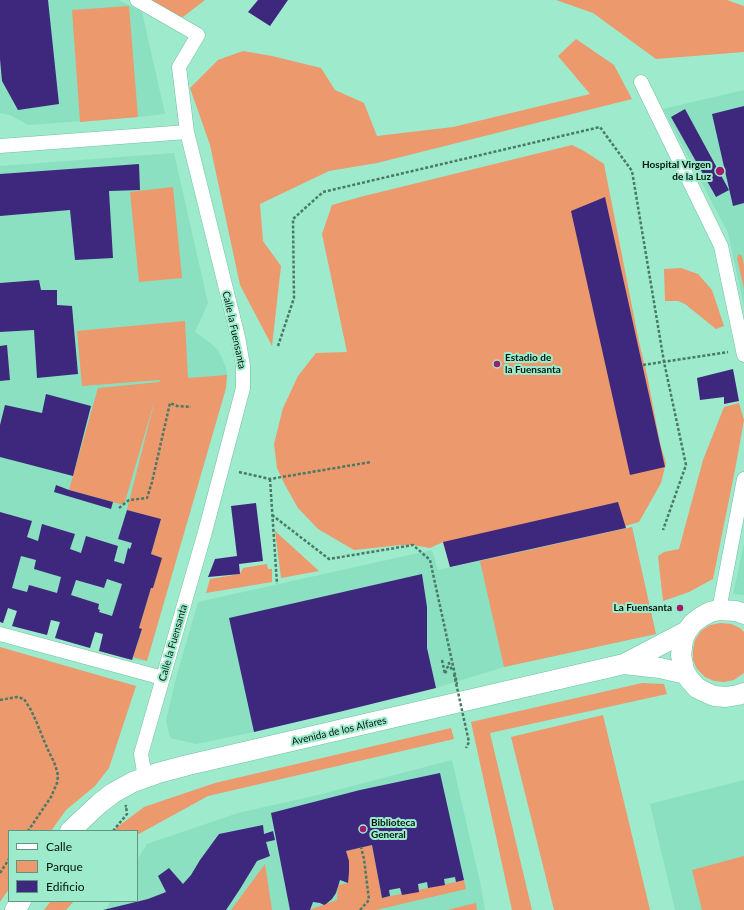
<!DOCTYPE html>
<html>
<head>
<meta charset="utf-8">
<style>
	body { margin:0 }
	#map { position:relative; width:744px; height:910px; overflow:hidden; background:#9eeacd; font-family:Lato,sans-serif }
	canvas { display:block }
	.legend { position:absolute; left:8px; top:830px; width:130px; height:72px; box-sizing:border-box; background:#9eeacd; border:1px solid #5f9681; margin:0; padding:5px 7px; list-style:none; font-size:12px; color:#00180f }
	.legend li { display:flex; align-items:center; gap:8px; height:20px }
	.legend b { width:20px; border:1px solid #5f9681 }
</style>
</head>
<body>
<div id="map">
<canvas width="744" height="910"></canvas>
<ul class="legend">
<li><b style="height:5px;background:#fff"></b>Calle</li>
<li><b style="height:11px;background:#ec996d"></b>Parque</li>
<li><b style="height:11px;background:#3d287e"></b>Edificio</li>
</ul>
</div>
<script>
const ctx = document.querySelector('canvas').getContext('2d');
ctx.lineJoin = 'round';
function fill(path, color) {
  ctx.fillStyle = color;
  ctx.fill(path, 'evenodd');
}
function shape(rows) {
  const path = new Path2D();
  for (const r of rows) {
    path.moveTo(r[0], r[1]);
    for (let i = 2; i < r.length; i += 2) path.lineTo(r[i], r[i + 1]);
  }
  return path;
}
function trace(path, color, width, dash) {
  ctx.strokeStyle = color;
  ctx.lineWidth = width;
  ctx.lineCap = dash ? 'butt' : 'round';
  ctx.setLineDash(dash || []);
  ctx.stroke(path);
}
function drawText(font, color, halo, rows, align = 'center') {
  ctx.font = font + ' Lato,sans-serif';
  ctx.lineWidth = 4;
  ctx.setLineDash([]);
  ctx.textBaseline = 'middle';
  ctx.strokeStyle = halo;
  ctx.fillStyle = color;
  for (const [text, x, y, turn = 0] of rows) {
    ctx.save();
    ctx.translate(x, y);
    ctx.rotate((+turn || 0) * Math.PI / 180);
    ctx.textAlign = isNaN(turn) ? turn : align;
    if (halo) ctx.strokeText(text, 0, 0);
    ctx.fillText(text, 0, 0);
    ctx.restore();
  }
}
const built = shape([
	[0,0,119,0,142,12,165,114,138,117,28,125,10,115,0,113],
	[744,90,744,306,728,233,663,109],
	[174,153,208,303,195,332,209,342,218,350,226,367,227,375,226,388,147,661,132,660,99,651,103,635,95,632,90,648,55,638,60,623,51,620,47,635,12,626,17,611,8,608,3,623,0,622,0,166],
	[632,527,656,634,504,667,436,688,343,711,254,732,196,744,170,738,166,721,176,678,198,602,432,550,438,570],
	[744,544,744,595,733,594],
	[452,760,481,887,485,910,106,910,111,901,137,901,137,860,147,844,238,813,318,795],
	[744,780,744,910,675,910,650,804]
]);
const green = shape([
	[146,0,205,0,183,17,171,14],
	[556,0,727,0,744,6,744,52,656,59,593,13],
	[129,6,138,117,80,122,72,10],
	[576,39,614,65,632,99,377,163,329,171,260,204,263,241,281,266,272,346,240,285,210,145,190,88,218,60,243,51,272,56,321,68,335,90,364,103,377,136,453,127,590,94,558,56],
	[572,145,584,151,604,164,639,342,647,375,660,443,666,463,661,483,639,522,622,527,450,567,443,542,430,548,413,545,401,545,354,550,318,529,298,508,285,485,277,468,274,444,283,408,298,376,316,353,347,352,322,234,332,205,360,197],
	[173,187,182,278,139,282,130,192],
	[739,254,742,256,744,265,744,289,737,258],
	[681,268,698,274,712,290,724,326,716,329,685,304,678,301,665,301,664,269],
	[185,321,188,378,227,375,226,388,147,661,133,657,142,630,139,628,151,588,153,588,161,558,151,554,161,520,127,510,155,399,124,505,69,490,98,388,159,382,160,380,82,386,77,331],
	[739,403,744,420,735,470,713,579,689,592,663,601,658,556,664,552,679,549,703,460,724,407],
	[632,527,656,634,504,667,480,561],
	[275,531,319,571,281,578],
	[267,564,268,569,272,569,272,582,206,593,210,579,240,574,243,568],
	[721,623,731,624,740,628,744,632,744,673,734,680,724,682,714,681,705,677,697,669,693,660,693,650,695,640,701,631,710,625],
	[0,647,136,686,109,768,95,786,66,810,51,831,9,831,9,889,0,902],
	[642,683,664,684,667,694,490,733,532,910,512,910,471,722],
	[603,715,650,910,554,910,511,737],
	[451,728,454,739,208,796,137,835,137,831,112,831,144,807,215,783],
	[372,845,382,898,464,880,466,889,376,910,309,910,337,900,338,885,348,883,346,851],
	[744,856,744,910,702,910,692,870],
	[265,864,272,910,231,910],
	[51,901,74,901,66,910,44,910],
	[476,903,477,910,447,910]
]);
const building = shape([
	[0,0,48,0,59,104,18,110,2,81,0,59],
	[258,0,288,0,270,26,248,12],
	[744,106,744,203,733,206,712,114],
	[685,109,729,190,716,197,671,117],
	[139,164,140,190,109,191,113,258,75,260,70,210,0,216,0,174],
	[605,197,665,467,630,475,571,211],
	[39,280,41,290,57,290,57,305,72,306,78,374,37,378,34,330,0,332,0,283],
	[7,345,10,380,0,381,0,346],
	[733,369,739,401,724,404,724,397,700,400,697,378],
	[46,394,91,406,73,476,0,457,0,425,5,405,42,413],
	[56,485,69,490,113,502,111,509,54,492],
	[618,502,626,528,450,567,443,542],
	[256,503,263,561,239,564,240,574,208,577,215,559,237,556,231,506],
	[127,510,161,519,151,554,162,558,153,588,151,588,139,628,142,629,132,660,99,651,103,634,95,632,90,648,55,638,60,622,51,620,47,635,12,626,17,611,8,608,3,623,0,622,0,512,32,521,27,537,38,541,42,524,75,534,70,549,81,553,86,536,118,546,114,561,124,564,128,548,130,549,132,543,118,539],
	[21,556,36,560,34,569,61,577,57,593,29,585,27,592,12,588],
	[107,579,122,584,112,616,99,612,100,610,98,609,99,604,71,595,76,580,104,588],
	[422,574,427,607,427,648,436,688,343,711,254,732,229,618],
	[440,773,464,880,456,882,455,877,444,879,445,885,428,888,427,882,418,884,419,892,402,895,400,888,389,890,390,896,382,898,372,845,346,851,349,861,349,872,348,883,340,880,336,893,332,899,326,904,324,905,320,903,313,902,310,910,290,910,271,813,360,790],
	[263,825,264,834,273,831,275,840,266,842,270,856,257,861,240,889,226,910,103,910,148,899,166,892,158,876,169,868,183,884,191,875,200,860,219,834]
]);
const path = shape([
	[278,346,294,298,293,219,323,192,600,127,632,171,664,362,686,465,663,530],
	[643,365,728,352],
	[239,472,270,479,371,462],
	[270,479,277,584],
	[119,508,129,500,147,498,152,482,170,403,177,406,191,407],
	[272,515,329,559,413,545,430,560,457,684],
	[442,660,445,674,449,663,452,670],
	[0,700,17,697,24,699,31,710,36,721,48,750,54,762,57,771,58,776,57,783,51,797,28,831],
	[113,831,127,814,126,806,125,807],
	[0,873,9,859],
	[360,910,369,900,364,859,361,847]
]);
const street = shape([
	[137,0,198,35,179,67,187,132],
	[641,82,721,246,744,355],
	[0,146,187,132,238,337,243,366,243,388,205,532,141,754,145,778],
	[719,610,744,479],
	[0,634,163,678]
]);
const secondary = shape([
	[744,614,736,611,719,610,710,612,701,617,693,623,687,631,683,640,681,655,684,670,689,679,697,688,703,691,714,696,726,697,738,695,744,693],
	[624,664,660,668,686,674],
	[70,831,100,803,113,793,133,782,158,773,188,765,624,664,687,631],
	[15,910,21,901]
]);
const pathBridge = shape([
	[454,674,469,742,466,748]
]);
const markers = [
	[720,171,5,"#a01d6e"],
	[497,364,4,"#a01d6e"],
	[680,608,4,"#a01d6e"],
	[363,829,4,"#a01d6e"]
];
const poiNames = [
	["Hospital Virgen",711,165],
	["de la Luz",711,177],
	["Estadio de",505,358,"left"],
	["la Fuensanta",505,370,"left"],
	["La Fuensanta",672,608],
	["Biblioteca",371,823,"left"],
	["General",371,835,"left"]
];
const streetNames = [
	["Calle la Fuensanta",234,330,78],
	["Calle la Fuensanta",173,643,-74],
	["Avenida de los Alfares",339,731,-13]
];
fill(built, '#8ae0c0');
fill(green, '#ec996d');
fill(building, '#3d287e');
trace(street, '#74bfa4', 15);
trace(secondary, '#74bfa4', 21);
trace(path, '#497967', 2.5, [3, 2]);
trace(street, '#fff', 14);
trace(secondary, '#fff', 20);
trace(pathBridge, '#497967', 2.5, [3, 2]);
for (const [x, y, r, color] of markers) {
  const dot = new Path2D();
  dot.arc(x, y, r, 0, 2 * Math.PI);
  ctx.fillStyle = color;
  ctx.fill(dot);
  trace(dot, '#9eeacd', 1.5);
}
drawText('bold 10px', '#00180f', '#9eeacd', poiNames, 'right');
drawText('10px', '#00180f', '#9eeacd', streetNames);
</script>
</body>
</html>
